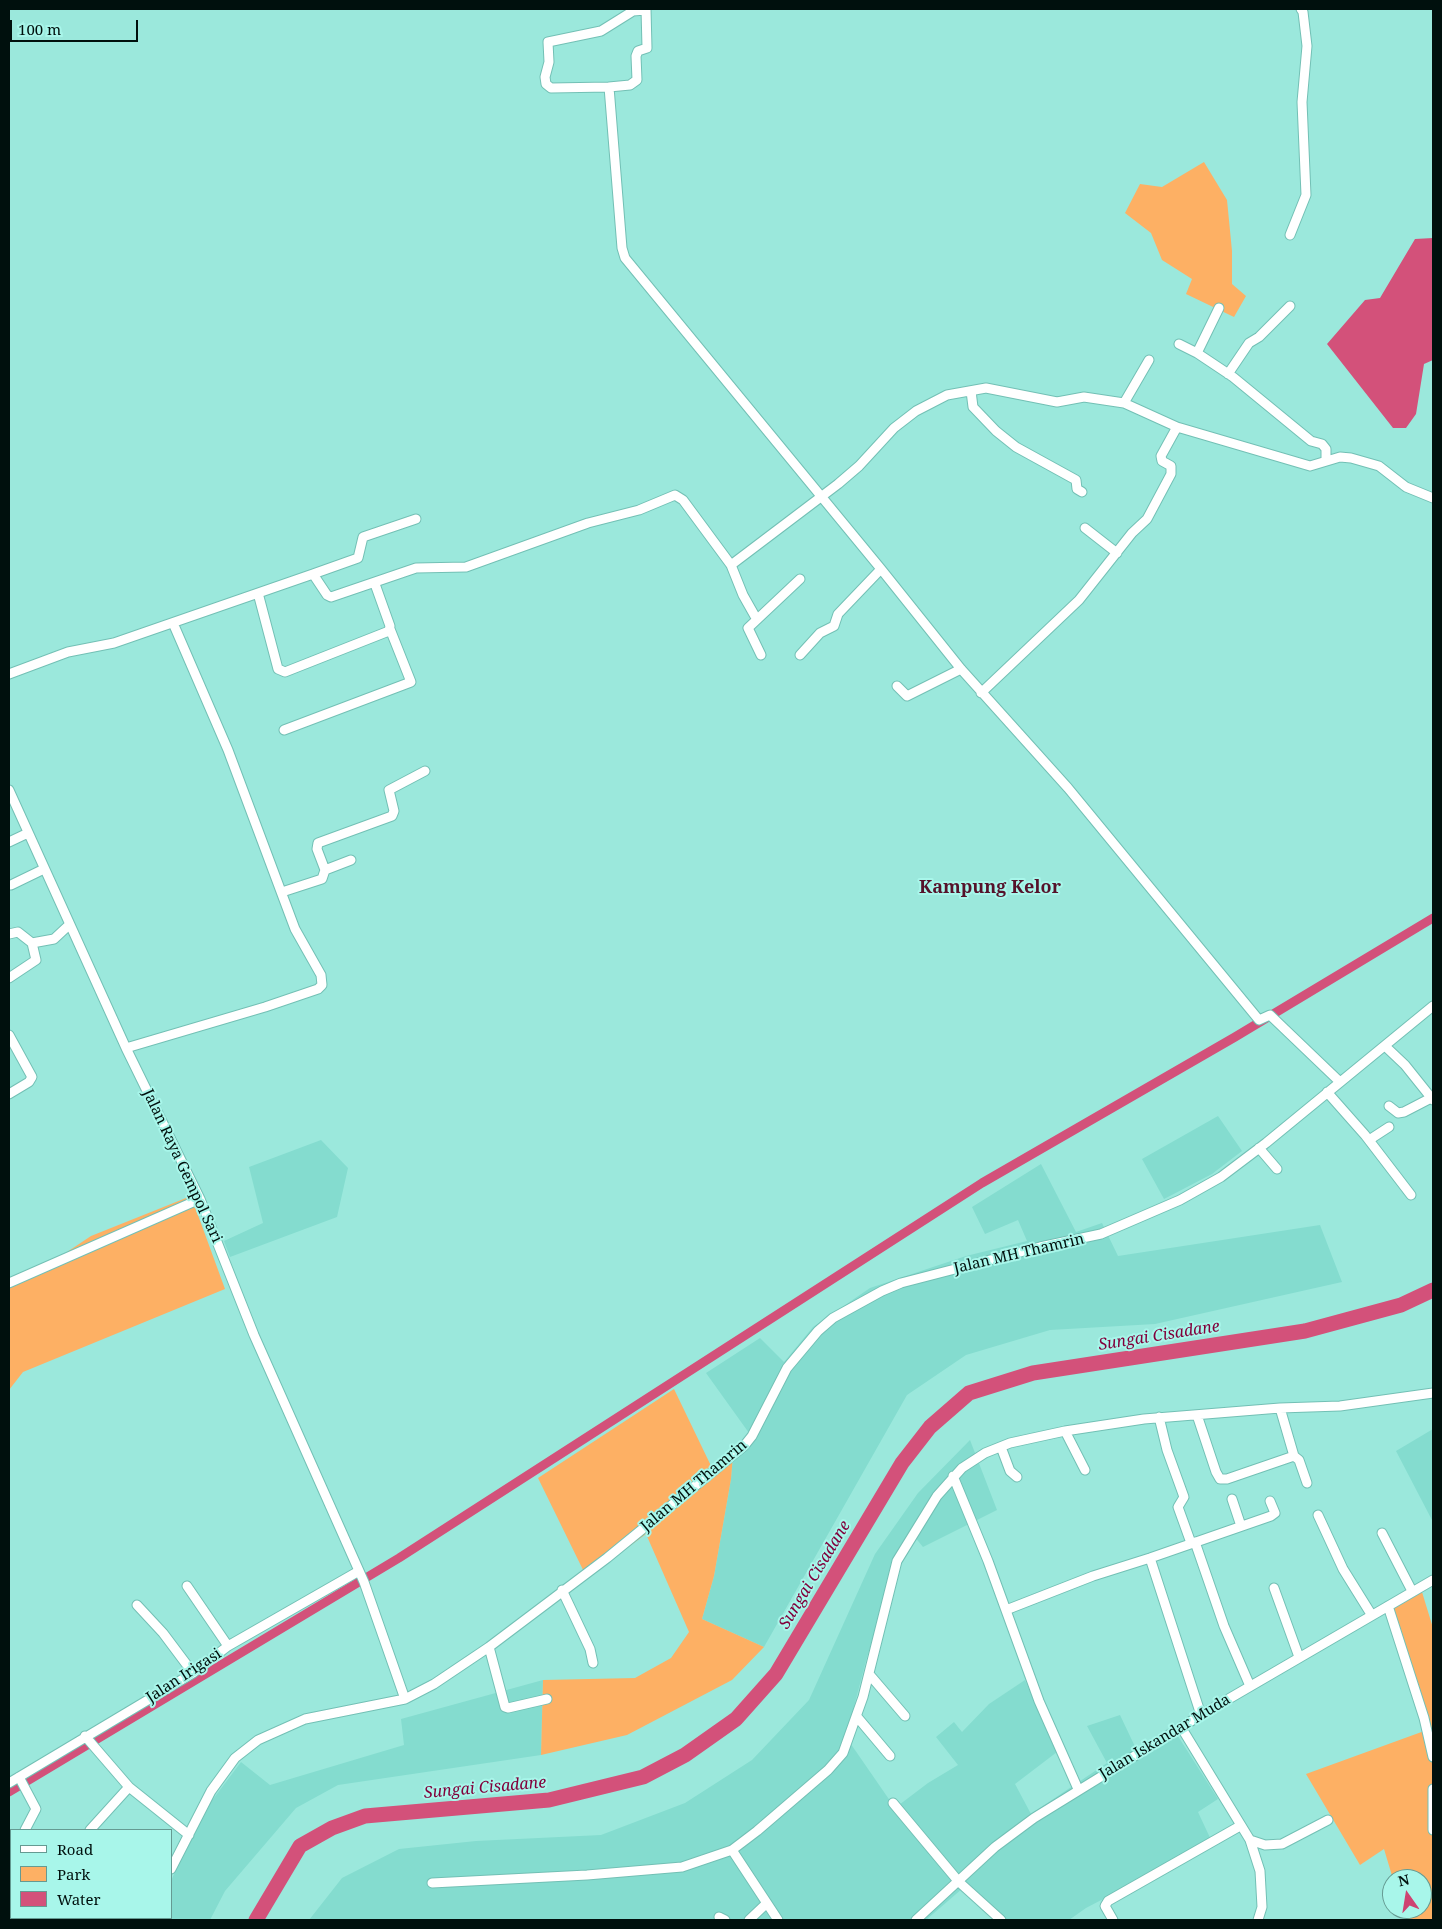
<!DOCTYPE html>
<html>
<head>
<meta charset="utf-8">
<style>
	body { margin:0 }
	#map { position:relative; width:1442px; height:1929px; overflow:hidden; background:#9be8dc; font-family:"Noto Serif",serif }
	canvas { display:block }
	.frame { position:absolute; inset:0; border:10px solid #00100d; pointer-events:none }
	.legend { position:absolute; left:10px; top:1829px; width:162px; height:90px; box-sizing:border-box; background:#a8f6ea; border:1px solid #659a92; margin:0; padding:6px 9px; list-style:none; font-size:15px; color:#00100d }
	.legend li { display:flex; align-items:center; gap:10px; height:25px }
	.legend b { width:25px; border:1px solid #659a92 }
	.north { position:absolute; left:1382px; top:1869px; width:50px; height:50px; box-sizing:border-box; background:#a8f6ea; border:1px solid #659a92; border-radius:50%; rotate:347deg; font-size:14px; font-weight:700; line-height:20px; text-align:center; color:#00100d }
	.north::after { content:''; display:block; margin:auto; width:18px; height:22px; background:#ce4271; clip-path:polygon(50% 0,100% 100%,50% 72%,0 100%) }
	.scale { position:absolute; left:10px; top:20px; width:128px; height:22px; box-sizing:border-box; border:2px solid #00100d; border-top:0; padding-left:6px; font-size:15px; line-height:18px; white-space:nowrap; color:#00100d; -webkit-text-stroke:4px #a8f6ea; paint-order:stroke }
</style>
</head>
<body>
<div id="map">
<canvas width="1442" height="1929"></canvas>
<div class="frame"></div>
<ul class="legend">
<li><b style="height:6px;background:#fff"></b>Road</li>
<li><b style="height:14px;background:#fdb064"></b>Park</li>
<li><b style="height:14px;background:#d3517a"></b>Water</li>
</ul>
<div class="north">N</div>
<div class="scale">100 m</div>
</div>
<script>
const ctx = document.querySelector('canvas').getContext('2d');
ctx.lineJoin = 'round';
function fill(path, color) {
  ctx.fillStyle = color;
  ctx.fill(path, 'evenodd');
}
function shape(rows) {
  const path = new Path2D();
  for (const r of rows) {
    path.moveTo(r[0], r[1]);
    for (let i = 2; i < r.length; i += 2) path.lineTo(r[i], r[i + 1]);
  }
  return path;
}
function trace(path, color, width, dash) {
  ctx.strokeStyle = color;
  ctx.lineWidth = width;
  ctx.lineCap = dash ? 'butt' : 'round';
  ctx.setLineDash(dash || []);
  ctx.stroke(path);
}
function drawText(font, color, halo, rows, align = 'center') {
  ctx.font = font + ' "Noto Serif",serif';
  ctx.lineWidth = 4;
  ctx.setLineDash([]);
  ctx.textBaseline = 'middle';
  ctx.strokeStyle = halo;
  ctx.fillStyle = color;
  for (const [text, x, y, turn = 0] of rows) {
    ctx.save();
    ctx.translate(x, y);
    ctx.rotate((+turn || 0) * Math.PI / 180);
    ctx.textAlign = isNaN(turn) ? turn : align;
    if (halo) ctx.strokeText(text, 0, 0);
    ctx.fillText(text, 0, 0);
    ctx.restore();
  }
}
const built = shape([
	[1218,1116,1242,1151,1212,1174,1164,1199,1142,1159],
	[321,1140,348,1168,337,1217,230,1257,224,1241,263,1223,249,1167],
	[1041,1164,1076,1232,1102,1223,1118,1256,1320,1225,1342,1282,1155,1324,1050,1330,966,1355,907,1395,764,1647,702,1619,714,1576,731,1479,733,1455,749,1433,706,1373,760,1338,784,1362,813,1327,870,1288,966,1256,1027,1241,1018,1220,985,1234,972,1207],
	[1433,1429,1433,1522,1396,1451],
	[970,1440,997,1510,923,1547,914,1536,898,1563,867,1657,846,1737,895,1808,928,1783,958,1765,936,1737,954,1722,962,1732,989,1704,1025,1680,1057,1752,1015,1784,1031,1814,1107,1763,1087,1726,1120,1715,1139,1755,1176,1733,1218,1799,1198,1812,1212,1842,1086,1908,1069,1920,1000,1920,963,1888,926,1920,309,1920,342,1878,399,1849,476,1841,601,1835,685,1803,752,1760,809,1700,875,1554,918,1493],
	[543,1680,541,1755,338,1785,296,1808,225,1891,210,1920,154,1920,156,1918,171,1918,171,1881,198,1819,241,1762,270,1785,404,1745,401,1719]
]);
const green = shape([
	[1204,162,1227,200,1232,251,1232,284,1246,296,1234,317,1186,294,1192,279,1162,260,1151,233,1125,213,1140,184,1162,187],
	[191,1196,225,1289,23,1372,9,1390,9,1279,55,1260,91,1236],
	[674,1389,713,1470,733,1455,731,1479,714,1576,702,1619,764,1647,732,1680,627,1735,541,1755,543,1680,635,1678,671,1658,689,1632,646,1534,587,1578,538,1478],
	[1422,1592,1433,1628,1433,1920,1405,1920,1402,1909,1422,1909,1422,1879,1393,1879,1384,1849,1360,1865,1306,1774,1427,1730,1388,1610]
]);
const water = shape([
	[1433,238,1433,360,1424,364,1416,414,1406,428,1393,428,1327,344,1365,300,1380,298,1415,239]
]);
const canal = shape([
	[9,1792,399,1558,982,1183,1235,1037,1433,918]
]);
const river = shape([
	[256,1920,300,1846,332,1828,365,1816,549,1800,643,1777,685,1755,736,1719,776,1674,902,1463,930,1427,969,1393,1033,1373,1305,1331,1401,1305,1433,1290]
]);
const minor = shape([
	[646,9,647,48,638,51,636,56,637,80,630,85,609,87,622,248,625,258,881,569,961,669,1068,788,1259,1020,1270,1015,1340,1082],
	[609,87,551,88,546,84,545,77,549,62,548,42,601,31,633,11,646,10],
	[1290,235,1306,195,1302,102,1307,46,1303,12,1301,9],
	[1179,344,1197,353,1233,377,1311,441,1322,444,1326,449,1326,460],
	[1197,353,1219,308],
	[1228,374,1249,343,1259,337,1290,306],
	[971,391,973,407,996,431,1016,447,1076,480,1077,489,1082,492],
	[1124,403,1149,360],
	[1085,528,1117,553],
	[731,565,838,484,859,466,894,428,916,411,947,395,986,388,1057,402,1084,397,1124,403,1177,427,1310,466,1340,457,1351,458,1379,466,1406,487,1433,498],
	[313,574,358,558,363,537,416,519],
	[258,593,278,669,285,672,389,631,390,626,375,584],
	[761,655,748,628,800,579],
	[800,655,820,633,834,626,838,614,881,569],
	[9,674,68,652,114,643,313,574,327,595,331,597,416,568,466,567,588,523,639,510,675,495,683,500,731,565,743,595,756,618],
	[897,686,907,696,961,669],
	[981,693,1079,600,1132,533,1147,519,1171,474,1171,466,1162,461,1161,456,1177,427],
	[284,730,411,682,390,629],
	[9,790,126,1048,200,1199,254,1335,364,1582,405,1699],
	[9,842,28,833],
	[325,870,317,849,318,843,392,816,394,811,389,790,425,771],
	[11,885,44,869],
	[282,892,322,879,325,870,351,860],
	[9,934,18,932,32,943,54,939,69,925],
	[9,978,36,960,32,943],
	[9,1035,32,1077,29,1082,9,1094],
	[1386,1047,1405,1065,1433,1100],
	[126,1048,265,1007,318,989,322,985,321,975,295,929,228,750,173,623],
	[1327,1092,1365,1135,1411,1195],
	[1389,1106,1398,1113,1404,1112,1433,1097],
	[1369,1140,1389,1127],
	[1259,1148,1277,1169],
	[9,1283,200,1199],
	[1280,1408,1294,1456],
	[1197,1415,1216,1472,1220,1479,1227,1479,1294,1456,1299,1460,1307,1483],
	[1159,1417,1167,1450,1184,1497,1178,1507,1191,1543],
	[1065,1431,1085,1470],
	[1001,1447,1010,1471,1017,1477],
	[953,1476,988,1561,1039,1701,1078,1789],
	[1232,1499,1241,1526],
	[1318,1515,1343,1569,1371,1614],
	[1382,1533,1412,1591],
	[1195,1542,1224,1626,1250,1686],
	[1150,1558,1201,1715],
	[187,1586,228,1646],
	[1274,1588,1299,1657],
	[562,1590,590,1649,593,1663],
	[137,1605,163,1633,193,1673],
	[1388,1606,1424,1718,1433,1757],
	[1006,1610,1093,1576,1150,1558,1271,1516,1275,1513,1270,1501],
	[489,1647,505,1707,508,1708,547,1699],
	[869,1674,905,1716],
	[858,1718,890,1756],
	[1181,1727,1250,1840,1260,1871,1262,1907,1258,1920],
	[85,1736,129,1787,189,1835],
	[19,1777,36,1809,25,1830],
	[9,1783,193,1673,228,1646,359,1571],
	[1433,1789,1433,1830],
	[893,1803,959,1882,1001,1920],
	[90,1830,129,1787],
	[1250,1840,1265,1845,1282,1844,1328,1820],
	[732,1850,778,1920],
	[171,1869,211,1791,235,1758,258,1740,305,1719,405,1699,434,1684,489,1647,607,1558,744,1446,752,1436,787,1368,818,1331,833,1318,882,1291,901,1283,1040,1247,1101,1234,1180,1200,1221,1177,1266,1143,1433,1006],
	[432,1883,587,1875,682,1867,732,1850,757,1831,828,1770,843,1753,863,1697,897,1561,937,1496,962,1468,985,1453,1010,1443,1065,1431,1144,1419,1280,1408,1340,1406,1433,1393],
	[9,1889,11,1890],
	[719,1917,725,1920],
	[65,1918,68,1920],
	[148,1920,149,1918],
	[749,1920,767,1903],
	[916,1920,995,1847,1034,1818,1201,1715,1433,1580],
	[1113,1920,1105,1906,1108,1901,1240,1826]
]);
const streetNames = [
	["Jalan Raya Gempol Sari",182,1166,65],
	["Jalan MH Thamrin",1019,1254,-13],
	["Jalan MH Thamrin",694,1486,-40],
	["Jalan Irigasi",184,1676,-33],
	["Jalan Iskandar Muda",1165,1737,-31]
];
const waterNames = [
	["Sungai Cisadane",1159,1336,-9],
	["Sungai Cisadane",815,1575,-59],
	["Sungai Cisadane",485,1788,-5]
];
const quarterNames = [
	["Kampung Kelor",990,888]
];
fill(built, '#84dccf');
fill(green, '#fdb064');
fill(water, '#d3517a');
trace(canal, '#d3517a', 9);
trace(river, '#d3517a', 15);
trace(minor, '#73c0b5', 11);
trace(minor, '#fff', 9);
drawText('15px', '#00100d', '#a8f6ea', streetNames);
drawText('italic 16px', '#81003b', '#a8f6ea', waterNames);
drawText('bold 18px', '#55122a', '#a8f6ea', quarterNames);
</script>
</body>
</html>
